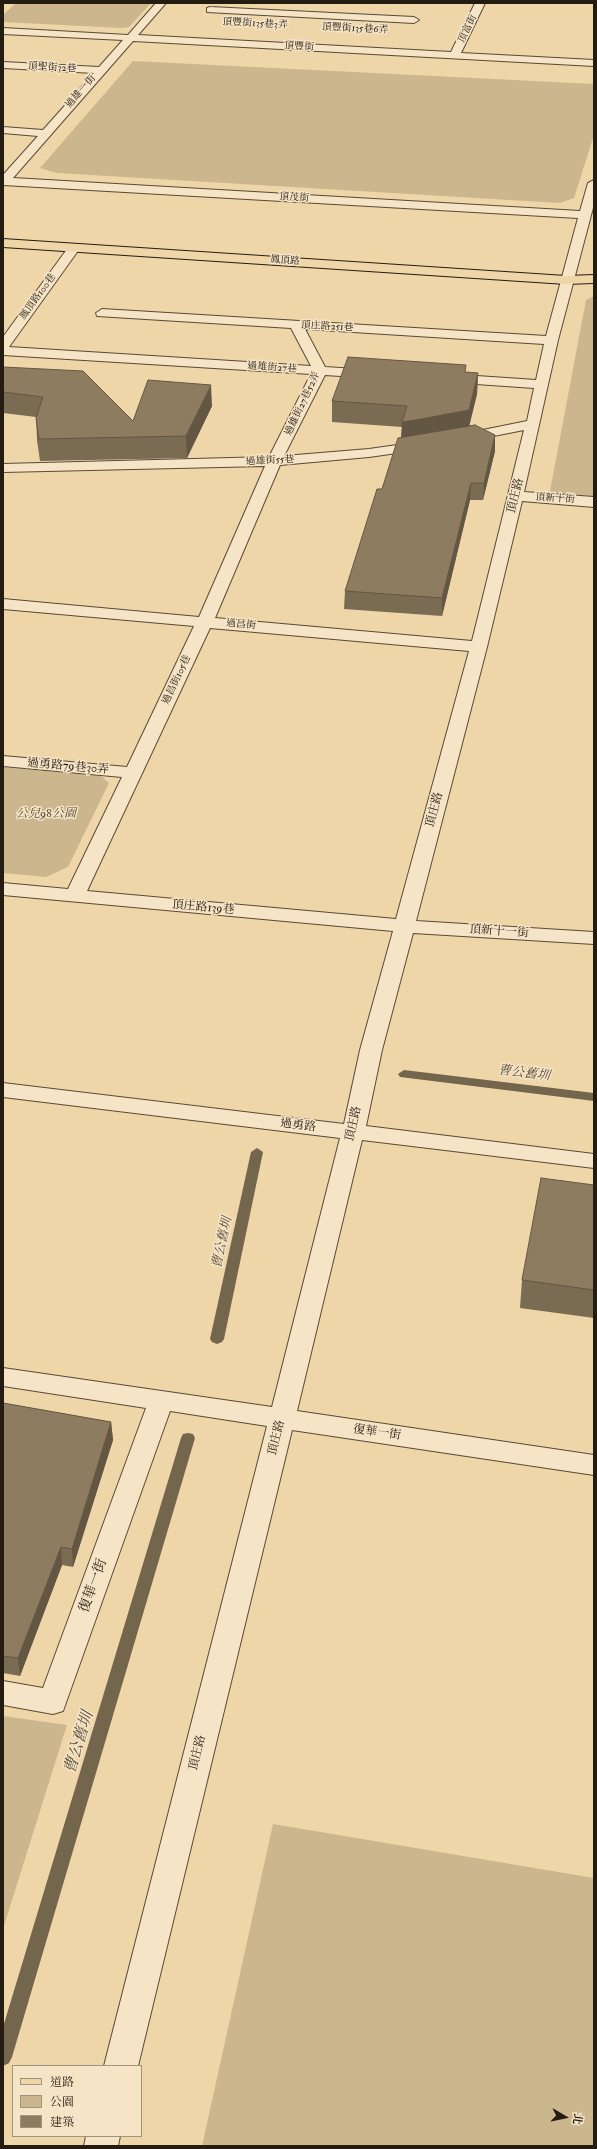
<!DOCTYPE html>
<html>
<head>
<meta charset="utf-8">
<style>
	body { margin:0 }
	#map { position:relative; width:597px; height:2149px; overflow:hidden; background:#efd6a8; font-family:"IM FELL Double Pica","Noto Serif TC",serif }
	canvas { display:block }
	.frame { position:absolute; inset:0; border:4px solid #241b11; pointer-events:none }
	.legend { position:absolute; left:12px; top:2065px; width:130px; height:72px; box-sizing:border-box; background:#f5e4c6; border:1px solid #a1947e; margin:0; padding:5px 7px; list-style:none; font-size:12px; color:#241b11 }
	.legend li { display:flex; align-items:center; gap:8px; height:20px }
	.legend b { width:20px; border:1px solid #a1947e }
	.north { position:absolute; left:545px; top:2097px; width:40px; height:40px; -webkit-text-stroke:3px #f5e4c6; paint-order:stroke; rotate:99deg; font-size:11px; font-weight:700; line-height:16px; text-align:center; color:#241b11 }
	.north::after { content:''; display:block; margin:auto; width:14px; height:18px; background:#241b11; clip-path:polygon(50% 0,100% 100%,50% 72%,0 100%) }
</style>
</head>
<body>
<div id="map">
<canvas width="597" height="2149"></canvas>
<div class="frame"></div>
<ul class="legend">
<li><b style="height:5px;background:#efd6a8"></b>道路</li>
<li><b style="height:11px;background:#ccb68e"></b>公園</li>
<li><b style="height:11px;background:#8e7c60"></b>建築</li>
</ul>
<div class="north">北</div>
</div>
<script>
const ctx = document.querySelector('canvas').getContext('2d');
ctx.lineJoin = 'round';
function fill(path, color) {
  ctx.fillStyle = color;
  ctx.fill(path, 'evenodd');
}
function shape(rows) {
  const path = new Path2D();
  for (const r of rows) {
    path.moveTo(r[0], r[1]);
    for (let i = 2; i < r.length; i += 2) path.lineTo(r[i], r[i + 1]);
  }
  return path;
}
function trace(path, color, width, dash) {
  ctx.strokeStyle = color;
  ctx.lineWidth = width;
  ctx.lineCap = dash ? 'butt' : 'round';
  ctx.setLineDash(dash || []);
  ctx.stroke(path);
}
function drawText(font, color, halo, rows, align = 'center') {
  ctx.font = font + ' "IM FELL Double Pica","Noto Serif TC",serif';
  ctx.lineWidth = 3;
  ctx.setLineDash([]);
  ctx.textBaseline = 'middle';
  ctx.strokeStyle = halo;
  ctx.fillStyle = color;
  for (const [text, x, y, turn = 0] of rows) {
    ctx.save();
    ctx.translate(x, y);
    ctx.rotate((+turn || 0) * Math.PI / 180);
    ctx.textAlign = isNaN(turn) ? turn : align;
    if (halo) ctx.strokeText(text, 0, 0);
    ctx.fillText(text, 0, 0);
    ctx.restore();
  }
}
const green = shape([
	[16,3,151,3,129,27,121,28,3,22,3,15],
	[133,61,594,84,594,135,574,198,560,203,57,173,40,168],
	[594,296,594,500,568,498,550,491,586,300],
	[3,767,101,776,109,783,68,867,46,877,3,873],
	[3,1716,67,1725,3,1929],
	[273,1824,594,1878,594,2146,202,2146]
]);
const stream = shape([
	[404,1070,594,1093,594,1101,400,1077,398,1074,404,1070],
	[257,1148,263,1152,224,1339,222,1342,217,1344,212,1342,210,1339,251,1152,257,1148],
	[188,1433,193,1434,195,1438,12,2057,9,2063,3,2066,3,2027,181,1438,183,1434,188,1433]
]);
const minor = shape([
	[156,3,166,3,138,35,451,52,475,3,485,3,461,53,594,60,594,66,133,41,13,178,580,211,588,183,594,180,594,204,558,340,524,492,594,497,594,507,522,501,487,647,416,921,594,932,594,944,413,933,382,1050,366,1126,594,1154,594,1168,362,1140,297,1411,594,1455,594,1475,292,1430,138,2066,104,2066,267,1426,170,1411,63,1711,53,1714,3,1705,3,1681,43,1688,146,1408,3,1386,3,1368,272,1407,340,1138,3,1097,3,1083,344,1124,360,1050,393,931,3,895,3,883,68,889,122,777,3,766,3,756,127,767,194,626,3,609,3,599,199,617,265,466,3,472,3,464,269,457,311,374,3,355,3,337,70,245,74,244,80,248,9,347,311,366,291,328,97,316,96,313,102,309,546,336,578,218,3,185,3,175,38,136,3,133,3,127,43,130,94,73,3,68,3,62,99,67,123,40,3,34,3,28,128,35,156,3],
	[305,329,544,344,536,380,447,374,440,378,447,382,534,388,527,421,463,434,458,435,456,438,458,441,463,442,524,430,472,641,215,618,280,465,369,457,425,449,430,448,432,445,430,442,425,441,369,449,284,456,325,375,373,378,380,374,373,370,325,367,305,329],
	[210,628,469,651,396,919,87,891,210,628],
	[210,7,414,17,419,20,414,23,207,12,207,8,210,7],
	[86,2136,120,2136,118,2146,84,2146,86,2136]
]);
const major = shape([
	[3,239,566,276,594,275,594,283,566,284,3,247,3,239]
]);
const wall = shape([
	[3,367,133,421,212,406,187,458,40,461,37,440,36,417,3,413],
	[466,372,478,373,477,394,469,426,495,435,495,451,483,500,470,500,442,616,344,609,345,591,401,437,402,427,332,422,332,401],
	[594,1185,594,1318,520,1308,522,1280],
	[3,1403,111,1422,113,1440,73,1567,62,1565,20,1676,3,1673]
]);
const shadedWall = shape([
	[478,373,477,394,468,431,401,443,402,422],
	[211,385,212,406,187,458,186,436],
	[495,435,495,451,483,500,484,483],
	[471,483,470,500,442,616,442,598],
	[111,1422,113,1440,73,1567,72,1549],
	[61,1547,62,1565,20,1676,18,1658]
]);
const building = shape([
	[348,357,466,365,465,372,478,373,469,410,416,420,402,422,407,406,332,401,348,357],
	[3,367,83,371,133,421,148,380,211,385,186,436,39,439,36,418,43,397,3,392,3,367],
	[475,425,495,435,484,483,471,483,442,598,345,591,377,489,382,489,398,438,475,425],
	[541,1178,594,1185,594,1290,522,1280,541,1178],
	[3,1403,111,1422,72,1549,61,1547,18,1658,3,1656,3,1403]
]);
const farStreetnames = [
	["頂豐街135巷3弄",255,24,3],
	["頂豐街135巷6弄",355,29,3],
	["頂富街",468,29,-64],
	["頂豐街",299,47,3],
	["頂聖街32巷",52,68,3],
	["過雄一街",81,92,-49],
	["頂茂街",294,198,3],
	["鳳頂路",285,261,4],
	["鳳頂路100巷",38,297,-54],
	["頂庄路251巷",327,327,3],
	["過雄街27巷",272,368,4],
	["過雄街27巷52弄",303,404,-65],
	["過雄街55巷",270,461,-3],
	["頂新十街",555,499,4],
	["過昌街",241,625,5],
	["過昌街105巷",177,680,-65]
];
const streetNames = [
	["頂庄路",516,496,-76],
	["過勇路79巷30弄",68,767,5],
	["頂庄路",435,810,-75],
	["頂庄路139巷",203,908,5],
	["頂新十一街",499,932,4],
	["頂庄路",354,1124,-77],
	["過勇路",298,1126,7],
	["復華一街",377,1433,8],
	["頂庄路",277,1438,-76],
	["頂庄路",198,1753,-76]
];
const parkNames = [
	["公兒98公園",46,814]
];
const waterNames = [
	["曹公舊圳",524,1074,7],
	["曹公舊圳",223,1243,-78]
];
const nearStreetnames = [
	["復華一街",94,1586,-70]
];
const nearWaternames = [
	["曹公舊圳",80,1743,-73]
];
fill(green, '#ccb68e');
fill(stream, '#74654d');
trace(minor, '#574a37', 2);
trace(major, '#241b11', 2);
fill(minor, '#f5e4c6');
fill(major, '#efd6a8');
fill(wall, '#7a6b53');
fill(shadedWall, '#635743');
fill(building, '#8e7c60');
trace(building, '#635743', 1);
drawText('10px', '#241b11', '#f5e4c6', farStreetnames);
drawText('12px', '#241b11', '#f5e4c6', streetNames);
drawText('italic 12px', '#564a36', '#f5e4c6', parkNames);
drawText('italic 13px', '#5a4c39', '#f5e4c6', waterNames);
drawText('14px', '#241b11', '#f5e4c6', nearStreetnames);
drawText('italic 16px', '#5a4c39', '#f5e4c6', nearWaternames);
</script>
</body>
</html>
